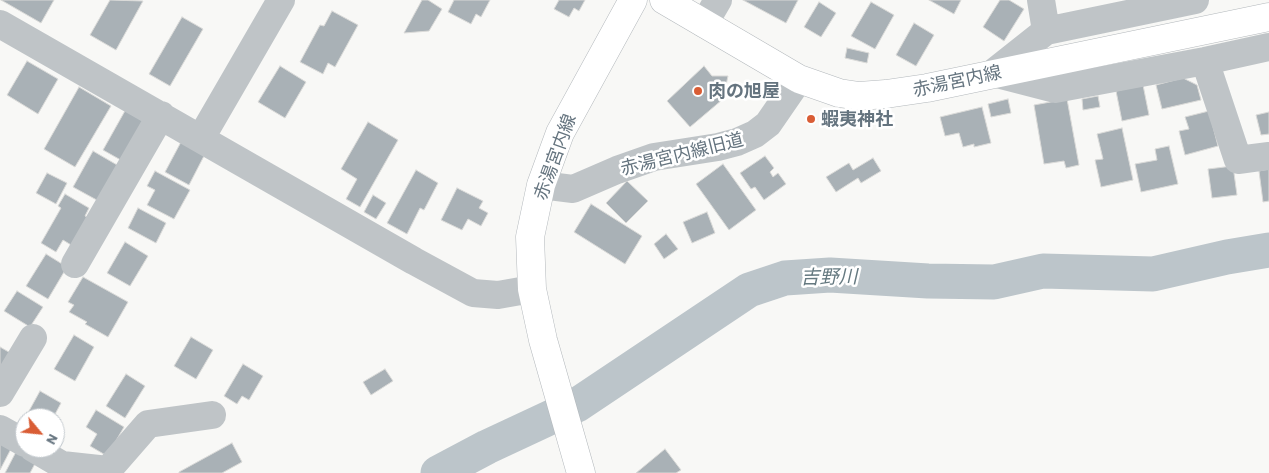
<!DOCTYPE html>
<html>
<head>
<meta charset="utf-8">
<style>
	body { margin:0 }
	#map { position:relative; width:1269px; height:473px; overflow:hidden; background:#f8f8f6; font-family:Barlow,sans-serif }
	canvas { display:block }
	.north { position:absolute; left:15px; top:408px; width:50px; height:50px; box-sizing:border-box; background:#fff; border:1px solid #c1c7cc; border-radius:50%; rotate:118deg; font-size:14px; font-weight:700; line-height:20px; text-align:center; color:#65747f }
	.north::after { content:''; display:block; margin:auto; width:18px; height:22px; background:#d95d35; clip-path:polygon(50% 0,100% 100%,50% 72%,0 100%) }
</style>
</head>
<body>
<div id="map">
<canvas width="1269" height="473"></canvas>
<div class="north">N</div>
</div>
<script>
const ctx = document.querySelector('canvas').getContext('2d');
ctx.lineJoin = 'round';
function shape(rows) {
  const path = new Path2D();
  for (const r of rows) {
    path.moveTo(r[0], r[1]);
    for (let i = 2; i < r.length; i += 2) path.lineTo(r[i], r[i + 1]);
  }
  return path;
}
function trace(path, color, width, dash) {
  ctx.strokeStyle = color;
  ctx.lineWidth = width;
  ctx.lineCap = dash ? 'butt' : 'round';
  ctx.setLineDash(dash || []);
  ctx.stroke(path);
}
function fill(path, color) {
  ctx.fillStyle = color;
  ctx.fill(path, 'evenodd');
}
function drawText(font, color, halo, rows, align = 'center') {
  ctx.font = font + ' Barlow,"Noto Sans JP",sans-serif';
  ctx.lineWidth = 5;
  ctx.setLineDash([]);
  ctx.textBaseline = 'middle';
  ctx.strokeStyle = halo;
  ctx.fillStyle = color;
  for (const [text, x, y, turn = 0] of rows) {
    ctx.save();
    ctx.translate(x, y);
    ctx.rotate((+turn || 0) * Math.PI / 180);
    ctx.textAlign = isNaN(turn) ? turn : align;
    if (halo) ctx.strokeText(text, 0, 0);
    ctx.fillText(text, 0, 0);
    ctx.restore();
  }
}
const river = shape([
	[438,473,487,447,577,405,749,290,785,278,830,275,928,281,994,282,1043,271,1153,274,1227,257,1269,250]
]);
const building = shape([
	[1,0,54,0,41,23,1,0],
	[110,0,143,1,116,50,90,35,110,0],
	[422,0,428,0,442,9,429,31,404,33,422,0],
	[454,0,490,0,481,17,476,14,471,24,448,12,454,0],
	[559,0,585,0,579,11,574,8,569,17,554,9,559,0],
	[743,0,798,0,786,23,743,0],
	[929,0,961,0,954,14,929,0],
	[1000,0,1009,0,1024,9,1004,41,983,27,1000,0],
	[819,2,836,13,821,37,804,27,819,2],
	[871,2,894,15,875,49,851,36,871,2],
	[332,11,358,25,335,67,328,63,323,74,300,62,320,25,324,26,332,11],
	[182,17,203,29,170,86,149,74,182,17],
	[914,23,934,35,916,66,896,55,914,23],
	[847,48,869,53,867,63,845,58,847,48],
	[27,61,58,79,38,114,7,95,27,61],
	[280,66,306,82,285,118,258,102,280,66],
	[704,66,712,76,728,76,725,90,729,94,690,127,667,101,704,66],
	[1183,78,1197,85,1201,100,1162,109,1156,85,1183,78],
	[1143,85,1149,115,1122,121,1116,91,1143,85],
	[79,87,111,106,75,167,44,149,79,87],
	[1098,96,1100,107,1083,110,1082,99,1098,96],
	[1008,99,1011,113,991,117,988,104,1008,99],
	[1067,99,1079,165,1066,168,1064,161,1044,164,1034,105,1067,99],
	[982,107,991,143,974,147,974,144,963,147,959,133,945,136,940,117,982,107],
	[126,109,150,123,126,163,103,150,126,109],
	[1209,111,1218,146,1185,155,1179,131,1189,129,1185,117,1209,111],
	[1269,112,1269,134,1261,135,1256,115,1269,112],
	[368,122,398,140,360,207,346,199,357,179,341,169,368,122],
	[1122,128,1133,180,1101,187,1095,160,1103,159,1097,134,1122,128],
	[181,142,205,154,189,185,165,172,181,142],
	[1169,146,1178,184,1141,192,1135,164,1157,160,1155,149,1169,146],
	[93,151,124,169,104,204,73,187,93,151],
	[765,156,774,168,770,172,773,177,778,173,786,184,764,200,755,187,751,189,740,173,765,156],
	[873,158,881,171,861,183,858,178,836,192,826,177,849,163,853,170,873,158],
	[723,164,756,210,729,230,696,184,723,164],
	[1233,166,1237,195,1212,198,1208,169,1233,166],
	[1269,169,1269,201,1263,202,1259,171,1269,169],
	[416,170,438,183,424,210,420,208,407,234,387,223,416,170],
	[155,171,190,190,174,219,147,205,155,190,147,186,155,171],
	[47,173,67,183,56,204,36,193,47,173],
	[627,181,648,201,626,223,606,203,627,181],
	[457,188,483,201,479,208,488,213,481,226,468,219,462,230,441,220,457,188],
	[65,194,89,208,85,216,92,220,76,248,63,240,56,252,41,243,61,208,58,206,65,194],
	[373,195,386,203,376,219,364,212,373,195],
	[591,204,642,236,625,264,574,232,591,204],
	[138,208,166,223,156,243,128,228,138,208],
	[707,212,715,233,692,243,683,222,707,212],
	[666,234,678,249,664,259,654,244,666,234],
	[125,242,148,256,130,286,107,273,125,242],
	[46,254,67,267,48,299,26,286,46,254],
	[83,277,128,302,108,337,85,324,87,322,69,312,74,305,68,302,83,277],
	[17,291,43,307,30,327,4,311,17,291],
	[74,335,94,347,75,381,54,369,74,335],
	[191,337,213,350,196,379,174,366,191,337],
	[0,347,14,355,0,380,0,347],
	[243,364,263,376,249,400,242,396,237,404,224,396,243,364],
	[385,369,393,381,371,395,363,382,385,369],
	[126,374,145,386,125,418,106,406,126,374],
	[40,391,61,403,53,418,25,418,25,420,24,420,40,391],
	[96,410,124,427,107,456,90,446,97,434,86,427,96,410],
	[0,439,13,445,0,470,0,439],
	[232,443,242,462,222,473,179,473,179,472,232,443],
	[18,448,38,458,30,473,5,473,18,448],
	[665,449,681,470,676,473,636,473,665,449]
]);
const minor = shape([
	[1041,0,1046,31],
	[0,24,414,261,473,293,498,295,532,289],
	[704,24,718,0],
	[1205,61,1238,160,1269,156],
	[993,73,1055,89,1205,61,1269,47],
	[993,73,1046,31,1195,0],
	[201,138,281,0],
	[541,185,573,189,617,170,654,157,718,147,737,142,755,134,768,124,799,79],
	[75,264,161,115],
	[0,393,33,338],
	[0,429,25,443],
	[33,448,62,465,108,470,148,424,212,415]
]);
const major = shape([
	[664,0,799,79,839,93,859,96,886,94,927,88,1269,17],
	[581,473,543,340,532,289,530,237,541,185,560,133,633,0]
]);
const markers = [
	[698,91,5,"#d95d35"],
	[811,119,5,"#d95d35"]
];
const streetNames = [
	["赤湯宮内線",957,81,-12],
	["赤湯宮内線旧道",682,154,-14],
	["赤湯宮内線",555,157,-70]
];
const poiNames = [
	["肉の旭屋",708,91],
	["蝦夷神社",821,119]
];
const waterNames = [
	["吉野川",829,277,-1]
];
trace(river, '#bcc5ca', 35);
fill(building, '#a9b1b6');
trace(building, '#dadad8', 1);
trace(major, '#b3b8bc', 29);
trace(minor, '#bfc4c7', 28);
trace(major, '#fff', 28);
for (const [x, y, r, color] of markers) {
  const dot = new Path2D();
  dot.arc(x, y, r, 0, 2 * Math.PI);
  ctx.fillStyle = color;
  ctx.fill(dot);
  trace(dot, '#fff', 2);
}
drawText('18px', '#65747f', '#fff', streetNames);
drawText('bold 18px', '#65747f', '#fff', poiNames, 'left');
drawText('italic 19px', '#657980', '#fff', waterNames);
</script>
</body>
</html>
